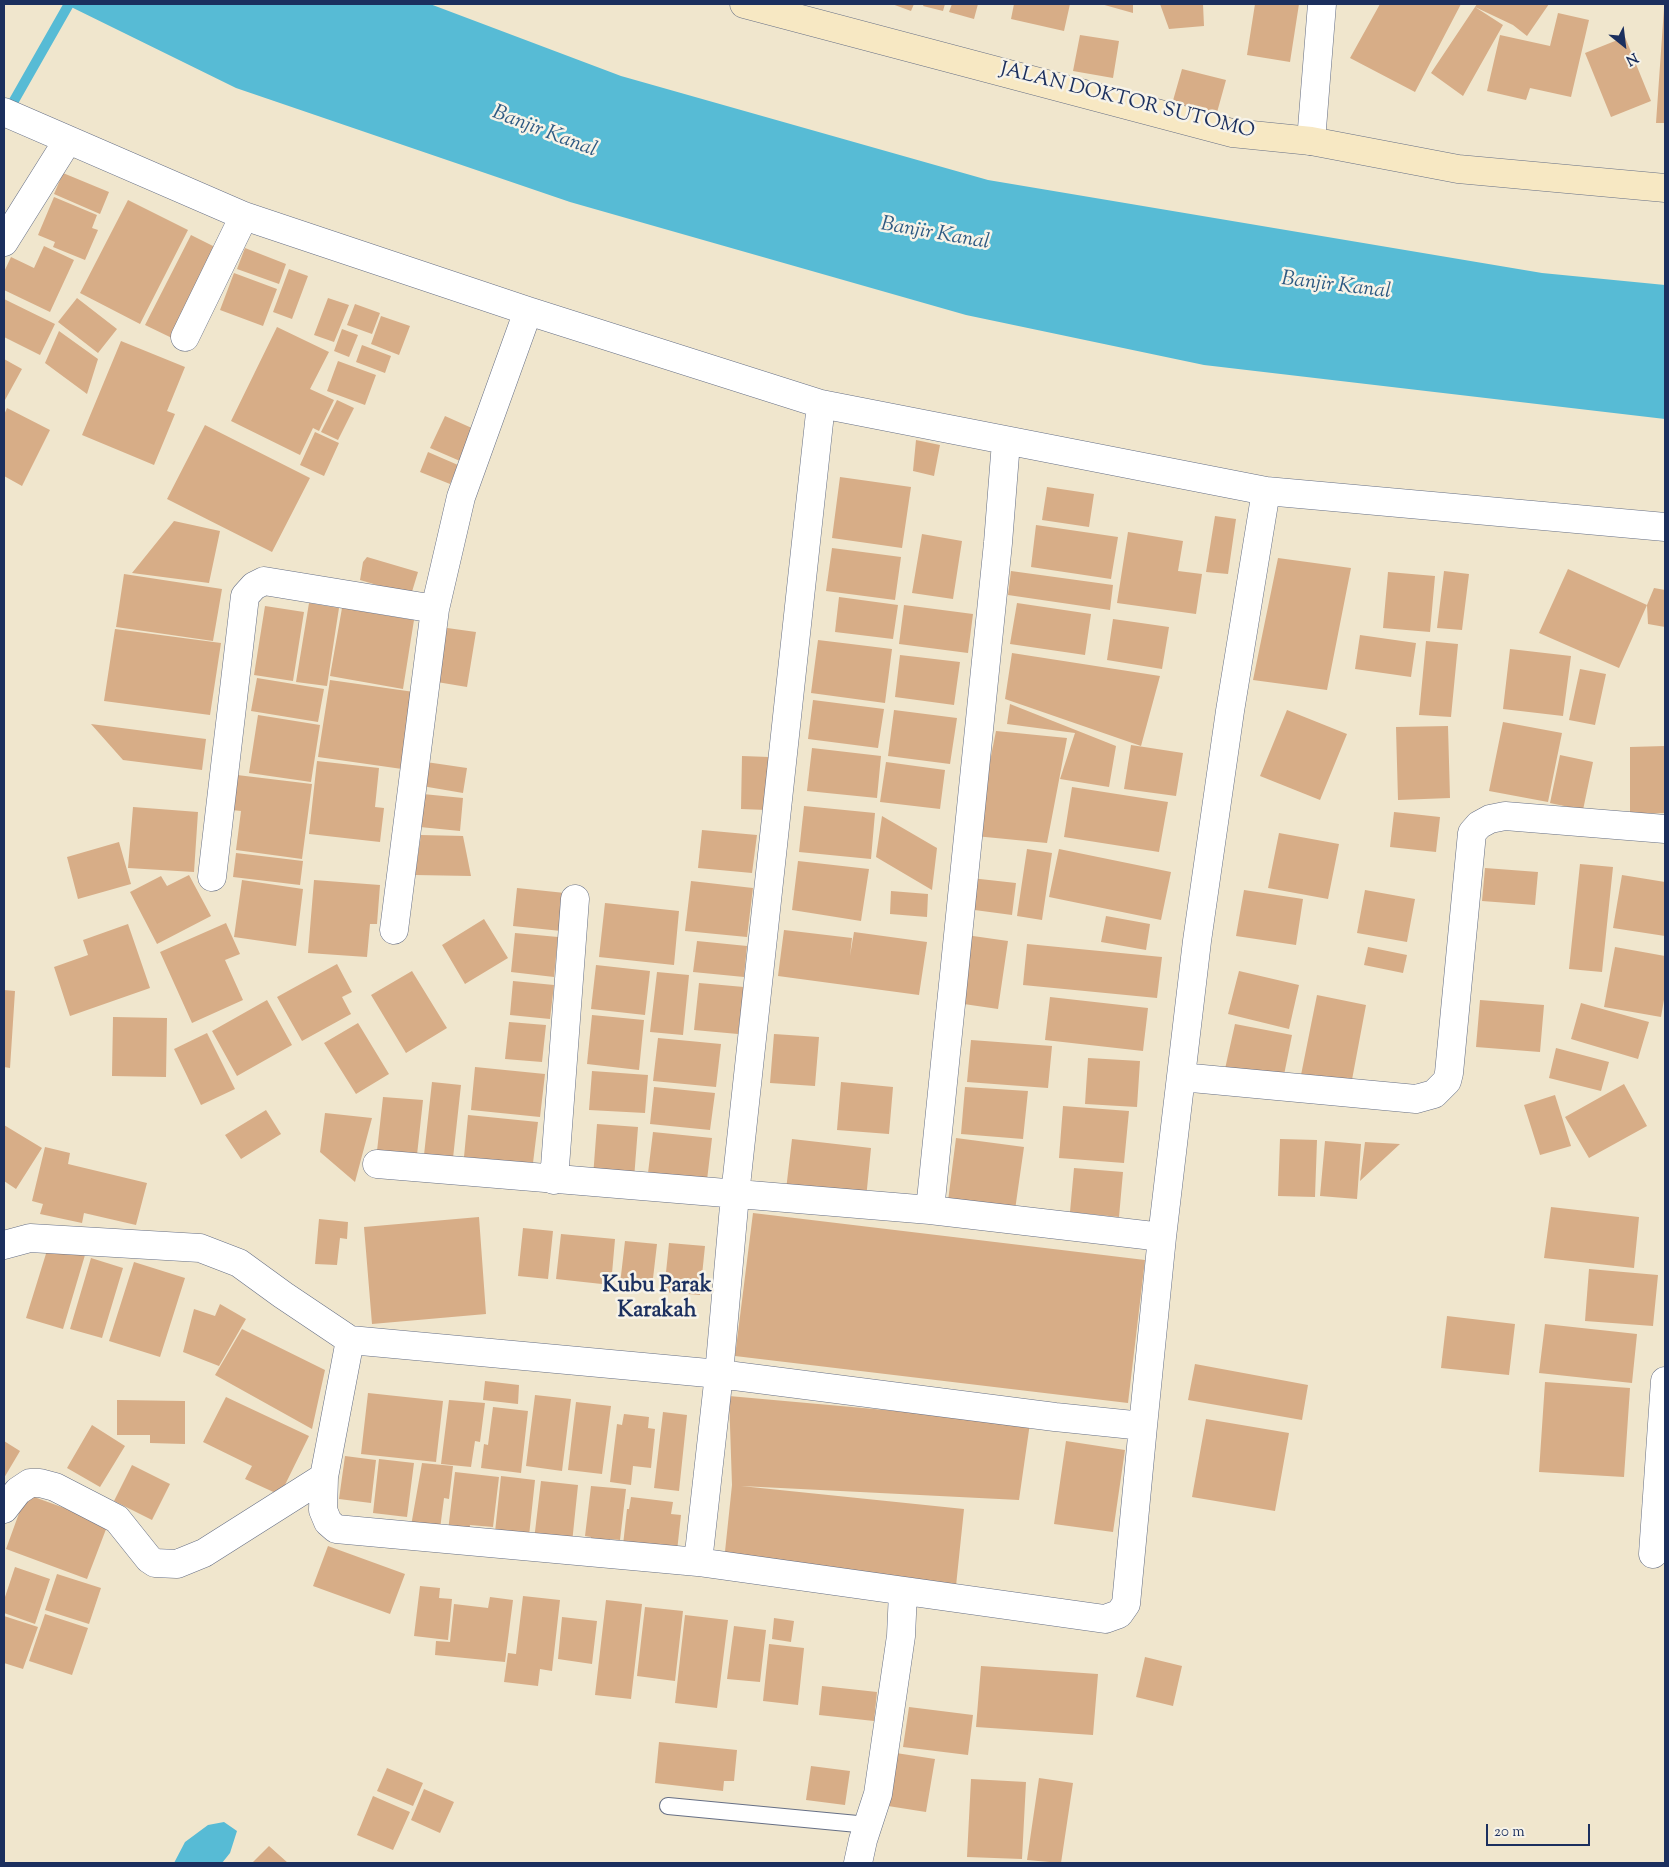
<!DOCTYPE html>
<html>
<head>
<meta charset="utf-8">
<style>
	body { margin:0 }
	#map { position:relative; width:1669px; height:1867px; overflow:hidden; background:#f0e6cd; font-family:"Sorts Mill Goudy",serif }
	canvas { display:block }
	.frame { position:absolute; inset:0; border:5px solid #1b2f5e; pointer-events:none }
	.north { position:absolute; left:1599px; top:20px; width:50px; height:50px; -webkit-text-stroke:4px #f7f3e8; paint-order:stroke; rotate:151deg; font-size:14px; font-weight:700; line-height:20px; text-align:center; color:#1b2f5e }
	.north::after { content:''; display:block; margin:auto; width:18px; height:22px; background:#1b2f5e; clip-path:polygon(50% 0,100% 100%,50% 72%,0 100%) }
	.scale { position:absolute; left:1486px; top:1824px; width:104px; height:22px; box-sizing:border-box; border:2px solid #1b2f5e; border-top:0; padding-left:6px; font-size:15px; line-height:18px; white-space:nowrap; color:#1b2f5e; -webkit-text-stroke:4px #f7f3e8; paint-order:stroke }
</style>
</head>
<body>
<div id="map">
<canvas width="1669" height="1867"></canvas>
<div class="frame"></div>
<div class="north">N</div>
<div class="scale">20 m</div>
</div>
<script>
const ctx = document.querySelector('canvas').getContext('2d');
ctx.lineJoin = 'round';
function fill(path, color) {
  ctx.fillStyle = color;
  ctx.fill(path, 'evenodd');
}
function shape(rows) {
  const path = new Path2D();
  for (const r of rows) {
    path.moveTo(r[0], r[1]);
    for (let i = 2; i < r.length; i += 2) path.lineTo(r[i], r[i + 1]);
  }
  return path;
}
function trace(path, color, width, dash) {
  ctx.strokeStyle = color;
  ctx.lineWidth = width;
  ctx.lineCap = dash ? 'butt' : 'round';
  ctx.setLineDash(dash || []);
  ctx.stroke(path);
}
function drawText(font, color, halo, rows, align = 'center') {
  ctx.font = font + ' "Sorts Mill Goudy",serif';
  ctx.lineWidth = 5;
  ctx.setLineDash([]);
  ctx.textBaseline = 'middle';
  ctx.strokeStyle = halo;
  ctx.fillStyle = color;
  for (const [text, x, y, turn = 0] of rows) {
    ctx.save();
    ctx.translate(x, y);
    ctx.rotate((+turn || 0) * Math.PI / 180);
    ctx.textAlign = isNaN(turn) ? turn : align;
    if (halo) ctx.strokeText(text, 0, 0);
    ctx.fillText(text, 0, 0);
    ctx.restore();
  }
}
const water = shape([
	[65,4,430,4,621,76,988,180,1542,273,1665,285,1665,419,1204,365,966,315,570,202,236,88],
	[224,1822,237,1831,230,1853,222,1863,174,1863,185,1842,208,1825]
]);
const stream = shape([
	[7,113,69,4]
]);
const building = shape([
	[892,4,914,4,911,11],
	[924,4,945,4,943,11,923,6],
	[952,4,978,4,974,19,949,12],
	[1014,4,1070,4,1064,31,1011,19],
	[1101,4,1133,4,1133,13],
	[1160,4,1203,4,1204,26,1169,29],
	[1255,4,1299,4,1290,62,1247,55],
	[1380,4,1461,4,1415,92,1350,58],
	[1477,4,1549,4,1527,36,1513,25,1475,7,1503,25,1463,96,1431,73],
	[1664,8,1665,8,1665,123,1656,123],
	[1558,13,1589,20,1571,97,1530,88,1526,100,1487,91,1500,35,1550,46],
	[1080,35,1119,41,1113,78,1073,71],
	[1625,37,1651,101,1611,117,1585,53],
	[1182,69,1226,80,1216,116,1172,104],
	[63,173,109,192,100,214,54,194],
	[54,197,97,215,92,228,98,230,85,260,53,247,55,242,38,235],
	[128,200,188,230,140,324,80,293],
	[191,235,219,249,174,339,145,325],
	[44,246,74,260,50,312,4,290,4,272,11,257,34,268],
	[245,248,286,264,279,284,237,269],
	[289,269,308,276,292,319,273,312],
	[234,273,277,289,263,326,220,310],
	[77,298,117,329,98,353,58,322],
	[328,298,349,305,334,342,314,335],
	[4,299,55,324,40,355,4,337],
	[355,304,380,313,372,334,347,325],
	[381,316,410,326,399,355,371,344],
	[277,327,329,352,310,389,334,400,319,431,313,428,300,455,231,421],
	[342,329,358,335,349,357,334,351],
	[59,331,98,359,87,394,45,363],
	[121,341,185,367,167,411,175,414,154,465,82,435],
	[362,345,391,356,385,373,356,362],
	[4,359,22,369,5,400,4,399],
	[338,361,376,375,365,405,327,391],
	[337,400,354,408,338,440,321,432],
	[7,408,50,430,22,486,4,476,4,415],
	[445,416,474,429,460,461,430,448],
	[205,425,310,478,272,552,167,499],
	[315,432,339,443,324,476,300,465],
	[916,440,940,445,934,476,913,471],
	[428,452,458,465,450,484,420,472],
	[840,477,911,487,902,548,832,538],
	[1047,487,1094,494,1089,527,1042,520],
	[1215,516,1236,519,1228,574,1206,572],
	[174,521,220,531,209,583,132,573],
	[1036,525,1118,537,1111,579,1031,567],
	[1128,532,1183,541,1178,571,1202,574,1196,614,1117,603],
	[922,534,962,541,953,599,912,593],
	[832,548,901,557,895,600,826,591],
	[367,557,418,572,411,595,360,580,363,562],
	[1278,558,1351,568,1327,690,1253,680],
	[1568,569,1647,605,1654,588,1665,590,1665,627,1648,624,1647,605,1619,668,1539,633],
	[1011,571,1113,585,1110,610,1008,595],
	[1444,571,1469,574,1462,630,1437,628],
	[1388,572,1435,576,1430,632,1383,628],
	[124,574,222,589,213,641,116,627],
	[839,597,898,605,893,639,835,632],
	[309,603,339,608,327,686,296,682],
	[1017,603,1091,614,1085,655,1010,644],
	[904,605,973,614,968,653,899,644],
	[265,606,304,612,293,681,254,675],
	[342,608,414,620,403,689,330,676],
	[1113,619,1169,627,1162,669,1107,660],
	[440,627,476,632,467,687,431,681],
	[115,629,221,643,210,715,104,701],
	[1360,635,1416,643,1411,677,1355,669],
	[818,640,892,649,885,703,811,693],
	[1426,641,1458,644,1451,717,1419,715],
	[1510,649,1571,656,1563,716,1503,709],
	[1012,653,1160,676,1141,746,1005,699],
	[900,655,960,662,954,705,895,697],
	[1580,669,1606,674,1595,725,1569,720],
	[257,678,324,689,318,722,251,711],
	[330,680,414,692,402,769,318,757],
	[813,700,884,709,878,748,808,739],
	[1010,704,1116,746,1109,787,1060,779,1075,733,1007,724],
	[894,710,957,718,950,764,888,756],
	[1287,710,1347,734,1320,800,1260,776],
	[258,715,320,725,311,782,249,773],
	[1503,722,1562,733,1548,802,1489,791],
	[91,724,206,739,202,770,123,760],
	[1448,726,1450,798,1398,800,1396,727],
	[996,731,1067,738,1047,843,975,836],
	[1131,745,1183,753,1176,796,1124,789],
	[1665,746,1665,813,1630,814,1630,747],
	[812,748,881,756,877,798,807,791],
	[1560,755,1593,762,1583,810,1550,803],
	[742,756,769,757,767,810,741,809],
	[317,761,379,768,375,807,384,808,380,842,309,834],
	[426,762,467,768,463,793,422,786],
	[886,762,945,770,940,809,880,802],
	[237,775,312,784,302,859,236,850,241,811,232,810],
	[1072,787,1168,802,1159,852,1064,837],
	[423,794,463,798,460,831,420,827],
	[804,806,875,813,871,859,799,852],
	[133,807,198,812,194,872,128,868],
	[1394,812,1440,817,1436,852,1390,847],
	[882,816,937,848,932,890,876,857],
	[702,830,757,835,752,873,698,868],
	[1279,833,1339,844,1328,899,1268,888],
	[421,835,463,836,471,876,415,875],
	[119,842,131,884,78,899,67,857],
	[1027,849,1052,853,1042,920,1017,916],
	[1059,849,1171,872,1161,920,1049,897],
	[236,853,303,861,300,885,233,877],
	[798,861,869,869,861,921,792,910],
	[1580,864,1613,867,1602,972,1569,969],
	[1485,868,1538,872,1535,905,1482,901],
	[189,875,211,916,157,944,130,892,161,876,167,886],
	[1622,875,1665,882,1665,936,1613,928],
	[971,878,1016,883,1012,915,967,909],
	[242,880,303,889,296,946,234,937],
	[314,880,380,885,377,924,370,924,367,957,308,953],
	[691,881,753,888,747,937,685,931],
	[517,888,565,893,561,931,513,926],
	[1244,890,1303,899,1296,945,1236,936],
	[1365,890,1415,899,1407,942,1357,933],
	[891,891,928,894,927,917,890,914],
	[605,903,679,911,674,965,599,957],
	[1106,916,1150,924,1146,950,1101,942],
	[484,919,508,958,465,984,442,945],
	[226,923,240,954,225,960,243,1000,192,1023,160,952],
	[128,924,150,988,70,1016,54,967,88,955,83,940],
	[784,930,852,938,850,956,854,932,927,942,919,995,778,976],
	[515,933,558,937,554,977,511,972],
	[966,935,1008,941,998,1009,957,1003],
	[697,941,747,946,744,977,693,972],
	[1027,944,1162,957,1157,998,1023,985],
	[1368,947,1407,955,1403,973,1364,965],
	[1615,947,1665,956,1665,994,1661,1017,1604,1007],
	[337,964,352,992,342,997,351,1014,302,1041,277,997],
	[596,965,650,971,645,1015,591,1009],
	[412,971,447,1028,406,1053,371,995],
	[1239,971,1299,985,1289,1029,1228,1014],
	[657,972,689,975,683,1035,650,1032],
	[513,981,554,985,550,1019,510,1015],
	[699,983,744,987,738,1034,694,1030],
	[4,990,15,991,10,1068,4,1067],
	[1317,995,1366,1005,1351,1085,1301,1075],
	[1050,997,1148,1008,1143,1051,1045,1040],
	[267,1000,292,1045,237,1076,212,1031],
	[1480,1000,1544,1005,1540,1052,1476,1047],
	[1581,1003,1649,1022,1638,1059,1571,1039],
	[592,1015,644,1020,639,1070,587,1064],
	[113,1017,167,1018,166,1077,112,1076],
	[509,1022,546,1025,542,1062,505,1059],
	[358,1023,389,1074,356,1094,324,1043],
	[1235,1024,1292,1035,1283,1080,1225,1069],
	[207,1033,235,1089,201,1105,174,1049],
	[774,1034,819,1037,815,1086,770,1083],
	[658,1038,721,1044,716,1087,653,1081],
	[971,1040,1052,1046,1048,1088,967,1082],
	[1556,1048,1609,1062,1601,1091,1549,1078],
	[1088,1058,1140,1061,1137,1107,1085,1104],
	[475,1067,545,1074,540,1117,471,1110],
	[592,1071,648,1075,645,1113,589,1110],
	[432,1082,461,1085,453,1158,424,1155],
	[841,1082,893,1087,889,1134,837,1130],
	[1624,1084,1647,1126,1589,1158,1565,1117],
	[654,1087,715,1093,710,1130,650,1124],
	[965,1087,1028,1091,1023,1139,961,1134],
	[1555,1095,1571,1146,1540,1155,1524,1105],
	[383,1097,423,1100,417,1155,377,1151],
	[1063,1106,1129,1111,1124,1163,1059,1158],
	[266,1110,281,1134,241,1159,225,1135],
	[325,1113,372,1118,355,1182,320,1152],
	[468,1115,538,1122,533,1163,464,1157],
	[597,1124,638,1127,634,1179,593,1177],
	[4,1125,42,1148,16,1189,4,1181],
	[653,1132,712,1138,707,1180,648,1173],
	[956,1138,1024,1147,1015,1210,948,1201],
	[792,1139,871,1148,866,1199,786,1190],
	[1280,1139,1317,1140,1315,1197,1278,1196],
	[1325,1141,1361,1144,1357,1199,1320,1196],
	[1365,1142,1400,1144,1360,1181],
	[45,1147,70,1153,68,1164,147,1183,136,1225,84,1213,82,1223,40,1214,43,1204,32,1201],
	[1074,1168,1123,1172,1119,1217,1070,1212],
	[1551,1207,1639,1217,1634,1268,1544,1258],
	[753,1213,1145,1260,1128,1403,735,1356],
	[479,1217,486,1314,372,1324,364,1227],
	[319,1219,348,1222,347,1239,340,1238,337,1265,315,1264],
	[523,1228,553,1231,548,1279,518,1276],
	[561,1234,615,1239,611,1285,556,1279],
	[625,1241,657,1244,652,1287,620,1284],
	[669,1243,705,1246,700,1295,664,1292],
	[49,1244,85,1255,63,1329,26,1318],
	[91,1258,123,1268,102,1338,70,1329],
	[134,1262,185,1278,160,1357,109,1341],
	[1589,1269,1658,1275,1653,1326,1585,1321],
	[220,1304,246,1319,219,1366,183,1352,194,1309,215,1316],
	[1447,1316,1515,1324,1509,1375,1441,1368],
	[1545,1324,1637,1334,1632,1383,1539,1373],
	[242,1329,325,1370,312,1429,215,1375],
	[1195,1364,1308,1385,1302,1420,1188,1400],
	[485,1381,519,1385,518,1404,483,1400],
	[1545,1382,1630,1388,1624,1477,1539,1472],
	[368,1393,443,1401,436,1462,361,1454],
	[535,1395,571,1399,562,1471,526,1466],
	[729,1396,1030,1423,1019,1500,741,1486,964,1509,956,1586,724,1561,732,1485],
	[226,1397,309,1436,280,1495,245,1479,252,1466,203,1442],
	[117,1400,185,1401,185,1444,150,1443,150,1435,117,1435],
	[449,1400,485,1403,480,1442,475,1441,471,1467,441,1464],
	[576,1402,611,1406,602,1474,568,1470],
	[493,1407,528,1411,521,1473,481,1468,484,1444,488,1445],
	[663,1412,687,1415,679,1491,654,1488],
	[624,1414,649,1417,648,1428,655,1429,651,1468,633,1466,631,1485,610,1482,617,1424,622,1425],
	[1206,1419,1289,1433,1275,1511,1192,1497],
	[92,1425,125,1446,100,1487,67,1468],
	[4,1441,20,1451,4,1478],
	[1066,1441,1125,1450,1113,1532,1054,1524],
	[345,1456,376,1460,371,1503,339,1499],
	[379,1459,414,1463,407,1517,373,1513],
	[422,1463,453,1466,449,1499,444,1498,440,1529,411,1526],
	[132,1465,170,1484,152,1520,114,1501],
	[455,1472,499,1477,493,1527,470,1525,469,1533,448,1531],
	[501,1476,535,1480,529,1536,495,1532],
	[541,1481,578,1485,572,1543,534,1540],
	[591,1486,626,1489,620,1540,610,1539,609,1549,590,1547,591,1537,585,1536],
	[26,1494,108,1524,87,1579,6,1549],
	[631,1497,673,1502,671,1514,681,1515,677,1551,623,1545,627,1509,629,1509],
	[328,1546,405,1574,390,1614,313,1586],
	[15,1567,50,1579,35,1624,4,1613,4,1600],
	[57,1574,101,1588,89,1624,45,1610],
	[420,1586,440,1588,439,1598,452,1599,448,1640,414,1636],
	[523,1596,560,1600,552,1671,540,1669,538,1686,504,1682,508,1653,516,1654],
	[490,1597,513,1600,505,1662,435,1655,436,1641,450,1642,454,1604,488,1608],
	[606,1600,642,1604,631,1699,595,1695],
	[645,1607,683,1611,675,1681,637,1676],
	[45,1614,88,1628,72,1675,29,1661],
	[685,1615,728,1620,717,1708,675,1703],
	[4,1616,38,1627,23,1669,4,1663],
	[562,1617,597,1621,592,1664,558,1659],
	[774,1618,794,1621,791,1642,772,1639],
	[734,1626,766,1630,760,1682,727,1679],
	[769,1644,804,1648,798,1705,763,1701],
	[1145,1657,1182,1666,1173,1706,1136,1697],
	[981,1666,1098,1674,1093,1735,976,1727],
	[822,1686,877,1692,874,1721,819,1715],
	[909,1707,973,1715,968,1755,903,1747],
	[659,1742,737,1750,734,1781,724,1781,723,1791,655,1783],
	[896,1753,935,1759,926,1812,888,1806],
	[811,1766,850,1771,845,1805,806,1800],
	[387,1768,423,1783,413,1806,377,1791],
	[1039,1778,1073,1783,1061,1863,1027,1860],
	[971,1779,1026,1782,1022,1859,967,1857],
	[424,1789,454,1802,440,1833,411,1820],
	[373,1796,410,1812,393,1850,357,1835],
	[269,1846,288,1863,252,1863]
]);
const lane = shape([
	[668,1806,868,1825]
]);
const street = shape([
	[4,112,244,216,528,311,821,404,1266,491,1665,527],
	[1311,141,1322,4],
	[4,242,68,140],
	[185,337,244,216],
	[212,877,245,596,254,586,264,581,435,609],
	[394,930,435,609,461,497,528,311],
	[1181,1077,1416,1099,1434,1094,1447,1081,1449,1073,1472,833,1479,825,1490,819,1505,816,1665,829],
	[377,1164,930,1210,1162,1237,1197,941,1230,711,1266,491],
	[554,1180,575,899],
	[930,1210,998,543,1006,442],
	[4,1245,30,1238,200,1248,239,1263,283,1295,350,1340],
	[1143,1426,1126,1604,1119,1614,1105,1619,698,1562,336,1529,328,1522,323,1510,324,1477,350,1340,719,1374,1055,1417,1143,1426,1162,1237],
	[4,1509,18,1491,30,1483,40,1483,55,1487,117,1519,149,1559,155,1563,177,1564,204,1553,324,1477],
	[1653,1554,1665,1381],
	[698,1562,719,1374,735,1195,821,404],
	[858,1863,863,1840,878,1794,901,1636,903,1592]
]);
const secondary = shape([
	[744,4,1232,133,1311,141,1458,169,1665,188]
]);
const streetNames = [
	["JALAN DOKTOR SUTOMO",1127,102,14]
];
const waterNames = [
	["Banjir Kanal",544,133,21],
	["Banjir Kanal",935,235,10],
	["Banjir Kanal",1336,287,7]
];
const quarterNames = [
	["Kubu Parak",657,1287],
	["Karakah",657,1312]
];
fill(water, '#57bbd5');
trace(stream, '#57bbd5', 10);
fill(building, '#d7ad87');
trace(lane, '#666f85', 18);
trace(street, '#666f85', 29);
trace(secondary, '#666f85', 29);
trace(lane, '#fff', 16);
trace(street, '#fff', 28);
trace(secondary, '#f7e8c3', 28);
drawText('20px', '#1b2f5e', '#f7f3e8', streetNames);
drawText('italic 21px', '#2d5982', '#f7f3e8', waterNames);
drawText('bold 22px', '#1b2f5e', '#f7f3e8', quarterNames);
</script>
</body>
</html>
